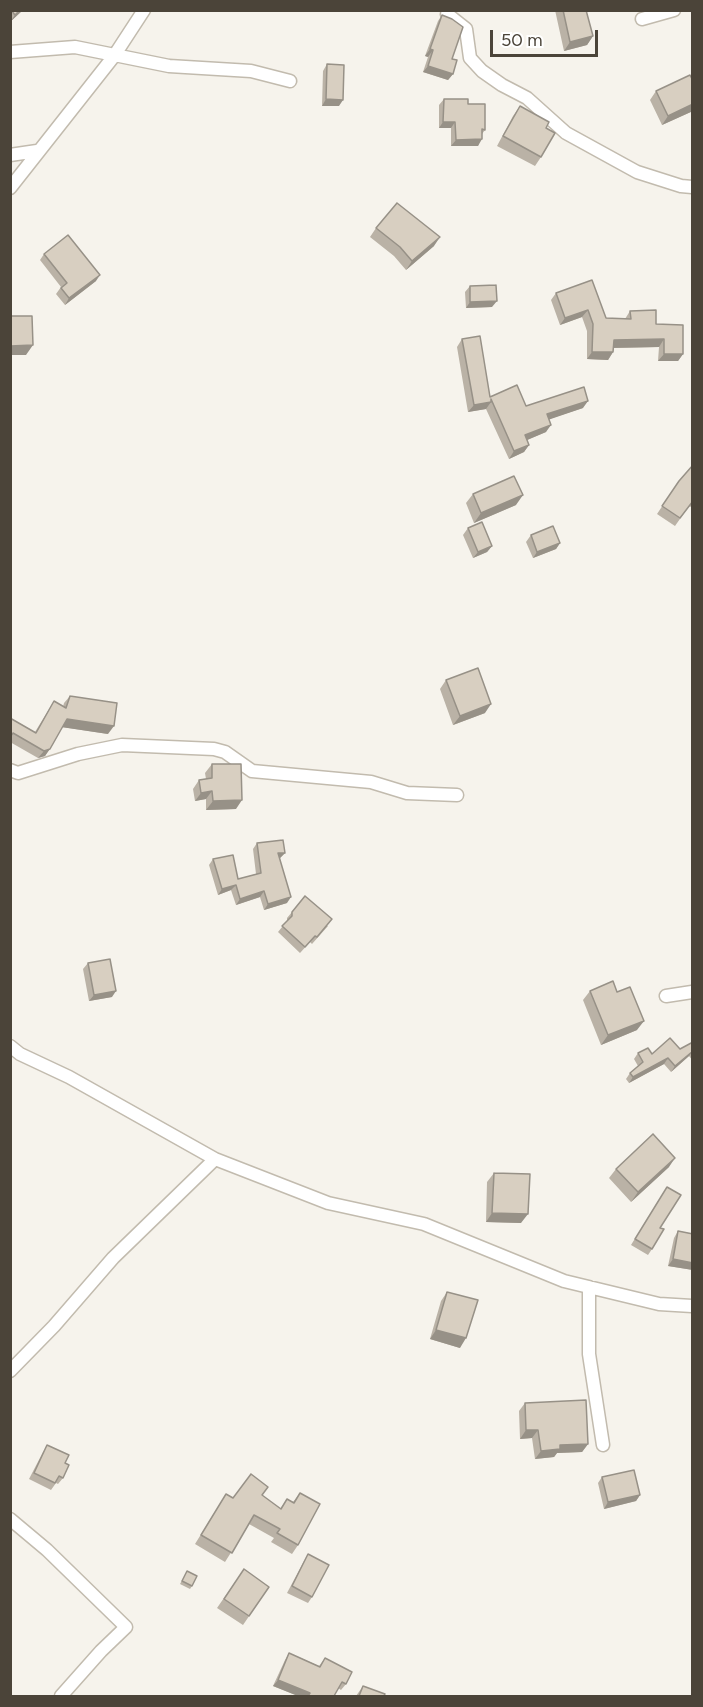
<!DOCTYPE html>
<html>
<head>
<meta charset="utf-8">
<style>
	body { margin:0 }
	#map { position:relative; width:703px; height:1707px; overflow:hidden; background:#f6f3ec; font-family:Figtree,sans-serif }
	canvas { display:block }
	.frame { position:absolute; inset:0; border:12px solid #4b4439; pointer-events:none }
	.scale { position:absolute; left:490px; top:30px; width:108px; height:27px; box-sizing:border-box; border:3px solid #4b4439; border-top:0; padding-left:8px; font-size:18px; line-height:21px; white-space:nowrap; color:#4b4439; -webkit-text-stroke:4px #fff; paint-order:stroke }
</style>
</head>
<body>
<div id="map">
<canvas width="703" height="1707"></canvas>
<div class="frame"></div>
<div class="scale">50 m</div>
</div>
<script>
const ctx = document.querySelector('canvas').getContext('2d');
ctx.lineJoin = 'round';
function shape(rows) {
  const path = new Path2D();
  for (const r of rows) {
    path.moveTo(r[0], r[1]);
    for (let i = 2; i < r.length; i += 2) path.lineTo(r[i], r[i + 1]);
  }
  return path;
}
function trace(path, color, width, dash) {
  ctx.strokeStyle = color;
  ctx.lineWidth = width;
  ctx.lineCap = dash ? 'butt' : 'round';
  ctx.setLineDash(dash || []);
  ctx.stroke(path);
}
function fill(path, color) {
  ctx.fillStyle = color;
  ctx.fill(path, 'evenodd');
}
const minor = shape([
	[447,14,466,29,470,58,482,71,502,85,527,98,566,133,637,172,681,186,692,187],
	[642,19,674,10],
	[10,52,75,47,169,66,251,71,290,81],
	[10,155,37,151],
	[10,188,114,56,144,10],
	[10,770,18,773,78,754,122,745,214,749,225,752,252,771,371,782,407,793,457,795],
	[666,996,692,992],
	[10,1046,20,1054,69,1077,215,1159,328,1203,424,1224,564,1281,659,1304,692,1306],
	[589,1287,589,1354,603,1445],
	[10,1371,54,1326,113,1258,215,1159],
	[10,1519,47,1550,126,1627,101,1651,61,1696]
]);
const wall = shape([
	[10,10,23,10,10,22],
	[555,10,586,10,593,36,587,45,564,51],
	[442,15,452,59,453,74,448,80,423,72,428,57,425,56,438,21],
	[327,64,339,106,322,106,323,71],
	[693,81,693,111,662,125,650,100,656,91],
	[444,99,468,104,485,130,482,134,478,146,451,146,451,128,439,128,439,105],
	[520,106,546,128,541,157,535,166,497,146,513,116],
	[376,228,434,246,406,270,394,256,370,237],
	[44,254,96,281,65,305,56,294,61,287,40,260],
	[470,286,492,307,466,308,465,292],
	[556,293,606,318,625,319,630,311,656,324,683,354,678,361,658,361,659,347,614,348,613,352,608,360,587,359,587,331,582,317,560,325,551,300],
	[462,339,490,397,526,406,583,408,549,419,546,432,527,440,529,445,524,452,509,459,486,409,468,412,457,347],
	[693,465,693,508,689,506,675,526,657,514,679,481],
	[473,494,516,505,474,523,466,503],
	[468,528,492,546,487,552,473,558,463,535],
	[531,535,560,543,556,549,533,558,526,542],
	[446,680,485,713,453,725,440,689],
	[70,696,108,734,62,727,45,756,38,758,10,742,10,718,35,732,54,701,63,707,64,703],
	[212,764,236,809,206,810,206,799,195,801,193,789,199,780,206,779,205,773],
	[257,843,285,853,280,858,287,903,264,910,260,897,236,905,231,890,218,895,209,865,213,859,238,879,256,874,253,849],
	[292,912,328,926,312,944,310,942,300,953,278,932,287,921,287,918],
	[88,963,112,997,89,1001,83,969],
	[590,991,617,992,637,1030,601,1045,583,1000],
	[693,1042,693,1061,689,1056,671,1072,664,1064,629,1083,626,1079,630,1073,638,1066,634,1059,638,1053,652,1054,680,1049],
	[669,1167,631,1202,609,1178,616,1169],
	[494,1173,521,1223,486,1222,487,1182],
	[663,1193,660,1228,652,1249,648,1255,631,1245],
	[678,1231,693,1234,693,1270,668,1266,674,1238],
	[447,1292,460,1348,430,1339,441,1301],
	[525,1403,588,1444,582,1452,557,1453,554,1457,535,1459,532,1438,520,1439,519,1411],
	[47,1445,65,1463,63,1478,58,1484,56,1483,51,1490,29,1479,43,1452],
	[602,1477,640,1495,636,1501,604,1509,598,1483],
	[300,1493,298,1545,292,1554,271,1542,274,1538,249,1524,225,1562,195,1544,226,1494,233,1498,262,1496,280,1509,287,1499,293,1502],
	[308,1554,312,1597,308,1603,287,1593,304,1561],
	[244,1569,269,1587,243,1625,217,1608],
	[187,1571,192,1586,190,1589,180,1584],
	[289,1653,319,1666,325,1658,346,1684,341,1690,338,1688,334,1696,298,1696,273,1686,285,1660],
	[363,1686,384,1696,356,1696]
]);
const shadedWall = shape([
	[20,10,23,10,10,22,15,15],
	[593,36,587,45,564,51,570,42],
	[430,49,433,50,428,57,425,56],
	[428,66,453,74,448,80,423,72],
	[326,99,343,100,339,106,322,106],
	[693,104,693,111,662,125,668,116],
	[443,122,455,122,451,128,439,128],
	[482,139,478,146,451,146,456,140],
	[440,237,434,246,406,270,412,261],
	[100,275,96,281,65,305,69,298],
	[497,301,492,307,466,308,470,302],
	[588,310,582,317,560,325,565,318],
	[664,339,659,347,608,348,614,340],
	[33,345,26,355,10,355,10,346],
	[592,352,613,352,608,360,587,359],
	[664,354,683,354,678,361,658,361],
	[588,401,583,408,542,422,547,414],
	[491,402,486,409,468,412,474,405],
	[551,425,546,432,520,443,525,435],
	[529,445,524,452,509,459,514,451],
	[523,495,516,505,474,523,481,513],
	[560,543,556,549,533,558,537,552],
	[492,546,487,552,473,558,478,552],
	[491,704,485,713,453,725,460,716],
	[67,719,114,726,108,734,61,727],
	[50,749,45,756,38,758,44,751],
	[212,791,206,799,195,801,201,793],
	[242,800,236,809,206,810,213,801],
	[278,853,285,853,280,858,274,859],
	[236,885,231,890,218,895,222,889],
	[264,891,260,897,236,905,240,899],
	[291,897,287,903,264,910,268,904],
	[116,991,112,997,89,1001,94,995],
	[644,1021,637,1030,601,1045,608,1035],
	[693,1051,689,1056,671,1072,675,1066],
	[668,1058,664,1064,629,1083,633,1077],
	[675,1158,669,1167,631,1202,638,1192],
	[492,1213,528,1214,521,1223,486,1222],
	[673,1259,693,1263,693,1270,668,1266],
	[436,1330,466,1338,460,1348,430,1339],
	[526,1430,538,1430,532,1438,520,1439],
	[588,1444,582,1452,557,1453,554,1457,535,1459,541,1451,560,1445],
	[640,1495,636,1501,604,1509,608,1502],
	[278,1680,310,1693,308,1696,298,1696,273,1686]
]);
const building = shape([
	[11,10,20,10,15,15,11,10],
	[563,10,586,10,593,36,570,42,563,10],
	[442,15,452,19,463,27,452,59,457,60,453,74,428,66,433,50,430,49,442,15],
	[327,64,344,65,343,100,326,99,327,64],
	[690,75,693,81,693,104,668,116,656,91,690,75],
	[444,99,468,99,468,104,485,104,485,130,482,129,482,139,456,140,455,122,443,122,444,99],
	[520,106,549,122,546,128,555,133,541,157,503,136,520,106],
	[397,203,440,237,412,261,400,247,376,228,397,203],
	[68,235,100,275,69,298,61,288,67,283,44,254,68,235],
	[592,280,606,318,631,319,630,311,656,310,656,324,683,325,683,354,664,354,664,339,614,340,613,352,592,352,593,324,588,310,565,318,556,293,592,280],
	[496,285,497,301,470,302,470,286,496,285],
	[10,316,32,316,33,345,10,346,10,316],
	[480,336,490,397,517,385,526,406,584,387,588,401,547,414,551,425,525,435,529,445,514,451,491,399,491,402,474,405,462,339,480,336],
	[693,465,693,501,680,518,662,506,679,481,693,465],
	[514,476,523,495,481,513,473,494,514,476],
	[482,522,492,546,478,552,468,528,482,522],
	[553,526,560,543,537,552,531,535,553,526],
	[478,668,491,704,460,716,446,680,478,668],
	[70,696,117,703,114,726,67,719,50,749,44,751,13,733,10,737,10,718,36,733,54,701,66,708,70,696],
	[212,764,241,764,242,800,213,801,212,791,201,793,199,780,212,778,212,764],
	[283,840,285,853,278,853,291,897,268,904,264,891,240,899,236,885,222,889,213,859,233,855,238,879,261,873,257,843,283,840],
	[305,896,332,919,317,937,315,936,305,947,282,926,292,916,292,912,305,896],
	[110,959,116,991,94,995,88,963,110,959],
	[613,981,617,992,630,987,644,1021,608,1035,590,991,613,981],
	[670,1038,680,1049,693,1042,693,1051,675,1066,668,1058,633,1077,630,1073,643,1062,638,1053,648,1048,652,1054,670,1038],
	[653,1134,675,1158,638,1192,616,1169,653,1134],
	[494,1173,530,1174,528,1214,492,1213,494,1173],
	[667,1187,681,1195,660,1228,664,1229,652,1249,635,1239,667,1187],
	[678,1231,693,1234,693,1263,673,1259,678,1231],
	[447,1292,478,1300,466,1338,436,1330,447,1292],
	[586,1400,588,1444,560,1445,560,1449,541,1451,538,1430,526,1430,525,1403,586,1400],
	[47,1445,69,1455,65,1463,69,1465,63,1478,59,1476,55,1483,34,1473,47,1445],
	[634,1470,640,1495,608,1502,602,1477,634,1470],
	[251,1474,268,1487,262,1495,281,1509,287,1499,294,1503,300,1493,320,1504,298,1545,277,1533,280,1529,254,1515,232,1553,201,1535,226,1494,233,1498,251,1474],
	[308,1554,329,1565,312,1597,292,1586,308,1554],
	[244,1569,269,1587,249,1616,224,1599,244,1569],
	[187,1571,197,1576,192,1586,182,1581,187,1571],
	[289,1653,320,1667,325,1658,352,1672,346,1684,342,1682,334,1696,308,1696,310,1693,278,1680,289,1653],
	[363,1686,385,1694,384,1696,359,1696,363,1686]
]);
trace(minor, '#c2bbae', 15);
trace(minor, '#fff', 12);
fill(wall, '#bab2a6');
fill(shadedWall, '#979187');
fill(building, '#d8cfc1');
trace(building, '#979187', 1.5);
</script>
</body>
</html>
